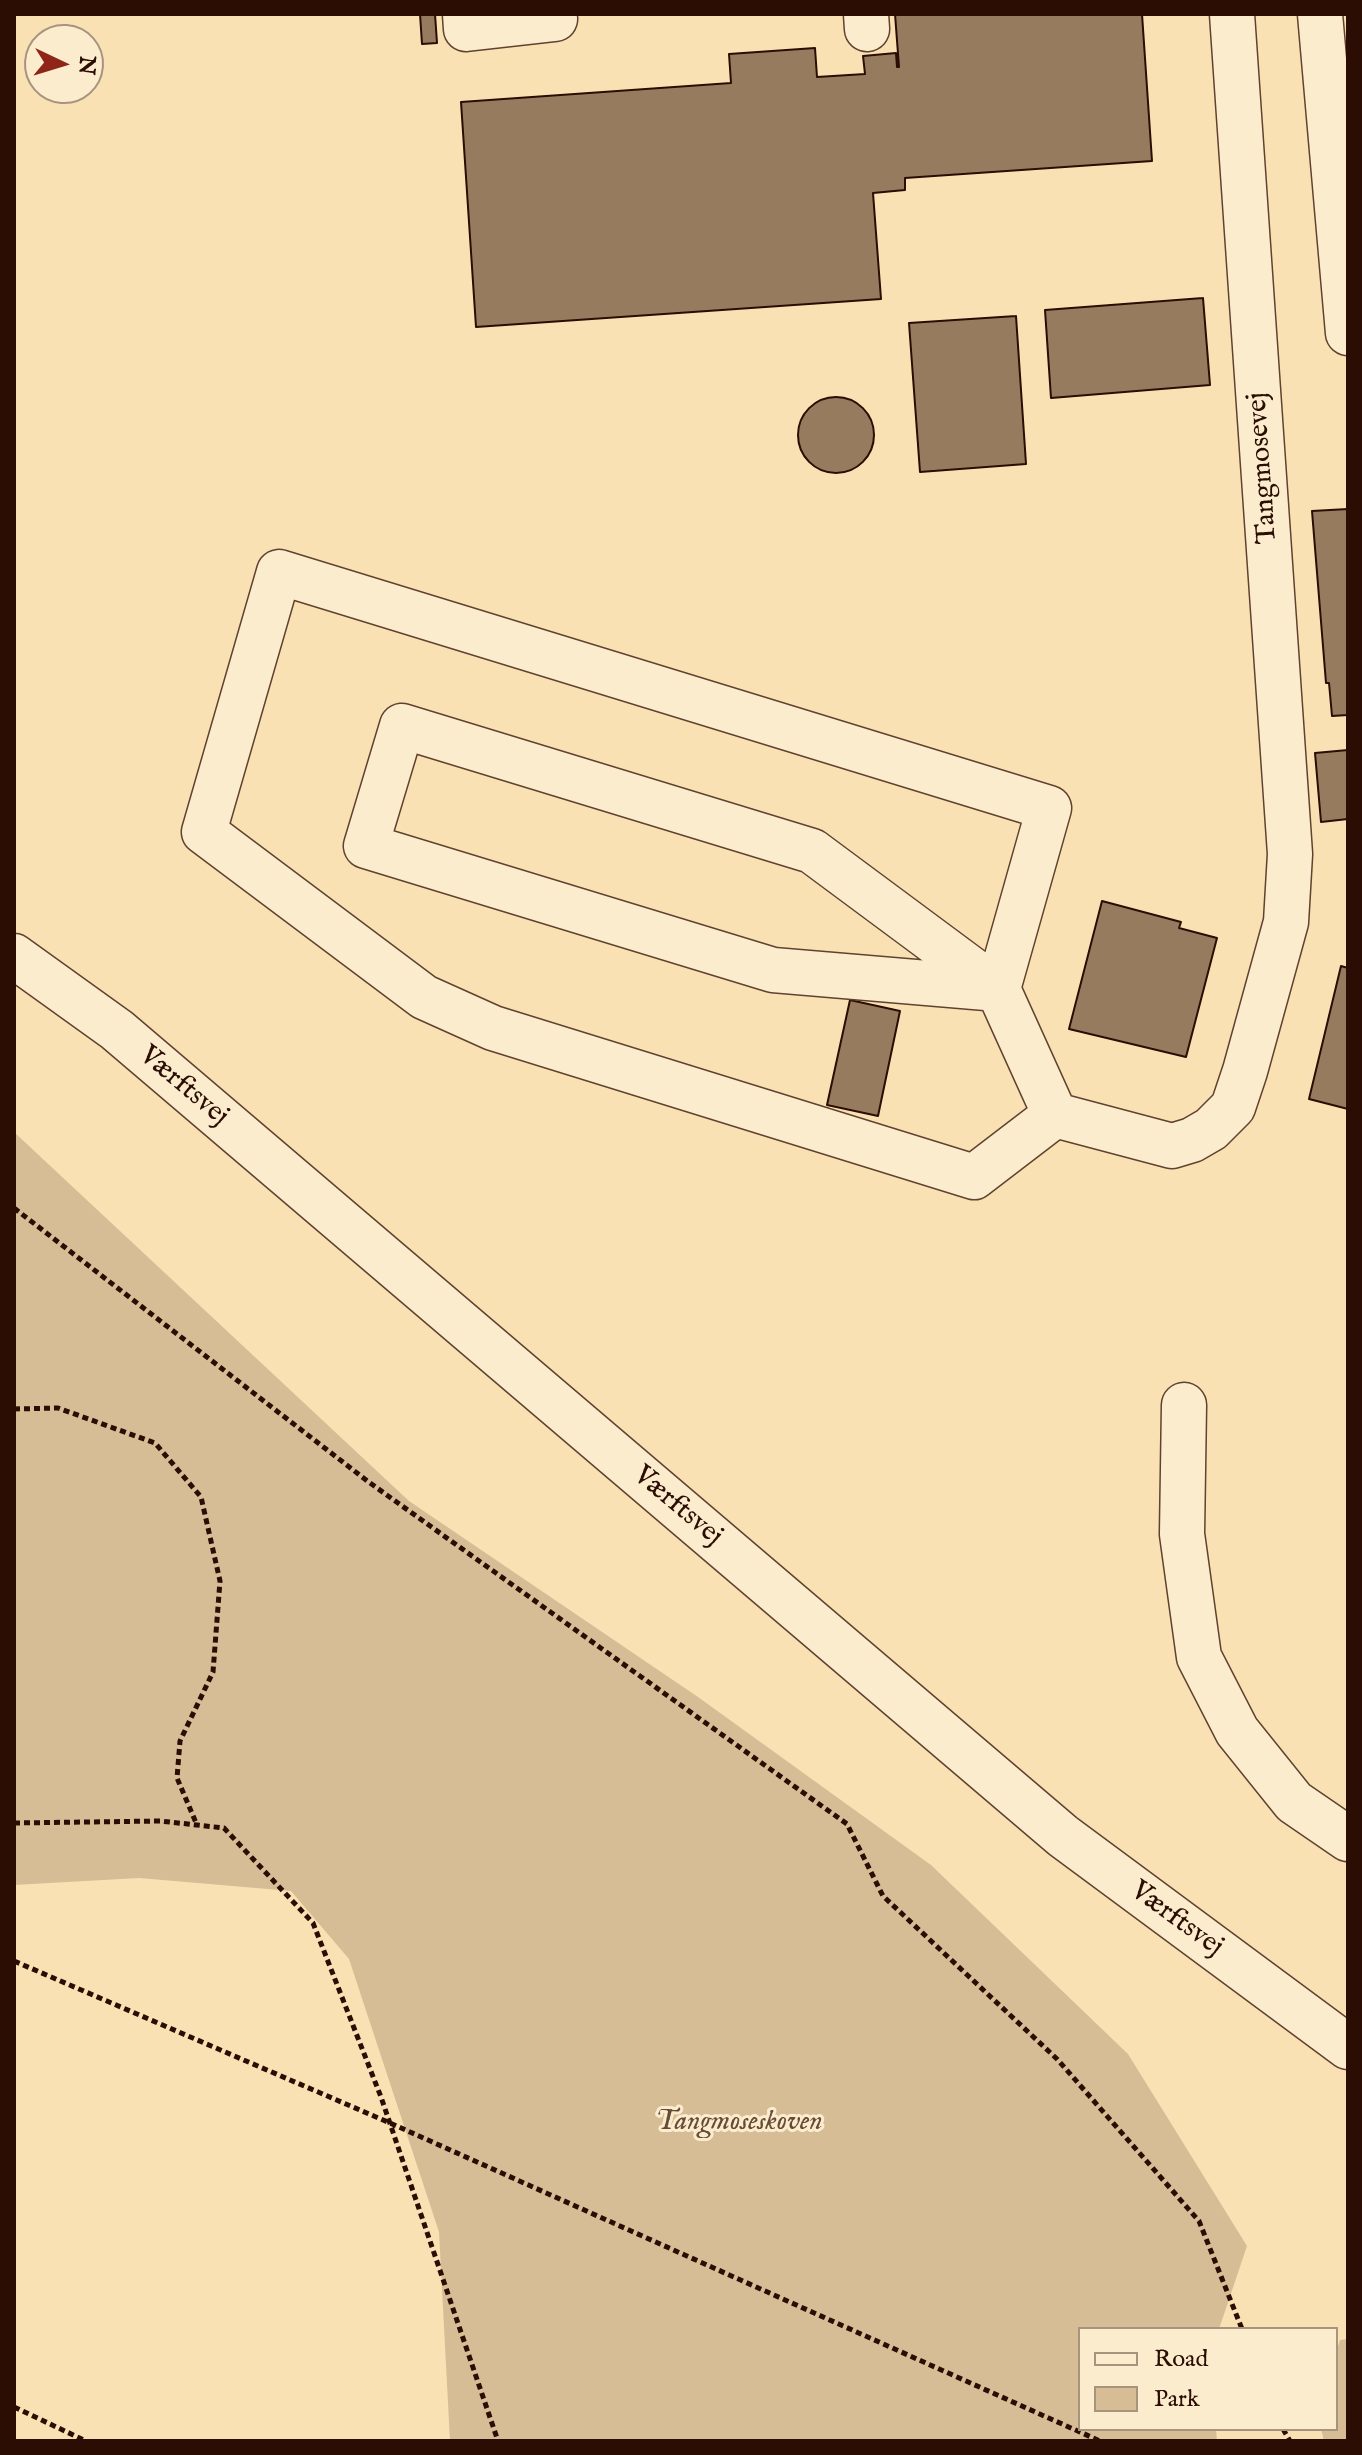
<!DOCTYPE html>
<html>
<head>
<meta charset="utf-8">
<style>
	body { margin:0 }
	#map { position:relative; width:1362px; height:2455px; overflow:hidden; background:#fae1b3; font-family:"IM FELL English",serif }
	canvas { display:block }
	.frame { position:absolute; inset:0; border:16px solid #2b0d03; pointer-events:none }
	.legend { position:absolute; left:1078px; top:2327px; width:260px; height:104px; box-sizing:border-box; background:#fcecce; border:2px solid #a8937d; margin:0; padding:10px 14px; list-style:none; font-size:24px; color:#2b0d03 }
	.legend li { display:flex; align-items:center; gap:16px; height:40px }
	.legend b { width:40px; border:2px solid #a8937d }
	.north { position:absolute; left:24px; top:24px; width:80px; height:80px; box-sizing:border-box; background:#fcecce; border:2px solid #a8937d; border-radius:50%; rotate:94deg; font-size:22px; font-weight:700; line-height:32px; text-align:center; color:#2b0d03 }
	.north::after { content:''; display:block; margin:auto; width:28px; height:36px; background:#8f2418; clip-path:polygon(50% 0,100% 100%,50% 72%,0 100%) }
</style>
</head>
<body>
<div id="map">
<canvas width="1362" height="2455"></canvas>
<div class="frame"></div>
<ul class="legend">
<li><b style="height:10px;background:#fcecce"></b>Road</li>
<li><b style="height:22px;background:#d7bd95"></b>Park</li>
</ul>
<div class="north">N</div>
</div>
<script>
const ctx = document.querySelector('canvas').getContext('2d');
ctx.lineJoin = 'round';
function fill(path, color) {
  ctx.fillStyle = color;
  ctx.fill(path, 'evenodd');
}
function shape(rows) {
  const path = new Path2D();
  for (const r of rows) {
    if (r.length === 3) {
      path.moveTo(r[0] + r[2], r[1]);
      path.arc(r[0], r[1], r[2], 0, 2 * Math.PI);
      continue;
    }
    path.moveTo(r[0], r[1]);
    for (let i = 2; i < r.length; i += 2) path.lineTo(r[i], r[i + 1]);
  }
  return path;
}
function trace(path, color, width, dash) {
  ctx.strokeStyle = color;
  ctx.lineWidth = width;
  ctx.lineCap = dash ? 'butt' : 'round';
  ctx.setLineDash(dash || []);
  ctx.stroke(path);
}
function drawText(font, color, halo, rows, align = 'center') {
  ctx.font = font + ' "IM FELL English",serif';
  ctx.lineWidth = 6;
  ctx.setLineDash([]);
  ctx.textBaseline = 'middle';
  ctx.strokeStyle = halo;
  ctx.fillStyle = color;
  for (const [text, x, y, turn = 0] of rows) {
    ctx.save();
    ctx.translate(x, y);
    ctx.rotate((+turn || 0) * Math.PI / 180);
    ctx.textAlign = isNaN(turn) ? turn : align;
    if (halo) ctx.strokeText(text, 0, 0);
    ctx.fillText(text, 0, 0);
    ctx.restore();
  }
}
const green = shape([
	[14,1132,409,1501,698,1697,931,1865,1128,2054,1247,2246,1219,2329,1080,2329,1080,2429,1216,2429,1217,2441,450,2441,439,2232,349,1959,291,1891,139,1878,14,1885],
	[1348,2339,1348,2441,1324,2441,1321,2429,1336,2429,1336,2353,1340,2340]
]);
const building = shape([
	[420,14,435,14,437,43,422,44,420,14],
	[895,14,1142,14,1152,161,905,178,905,190,873,193,881,299,476,327,461,102,731,83,729,54,815,48,817,77,865,74,863,56,896,53,897,67,899,67,895,14],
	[1203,298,1210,385,1051,398,1045,310,1203,298],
	[1016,316,1026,464,920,472,909,323,1016,316],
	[836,435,38],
	[1348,509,1348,715,1332,716,1329,683,1326,683,1312,511,1348,509],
	[1348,750,1348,819,1321,822,1315,753,1348,750],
	[1102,901,1181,922,1179,928,1217,938,1186,1057,1069,1029,1102,901],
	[1341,966,1348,968,1348,1109,1309,1099,1341,966],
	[850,1000,900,1011,878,1116,827,1105,850,1000]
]);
const path = shape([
	[14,1208,370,1483,847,1824,883,1896,1057,2059,1199,2221,1242,2329],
	[14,1409,58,1408,155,1443,201,1497,220,1581,213,1672,180,1741,177,1778,197,1825],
	[14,1823,160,1821,224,1828,313,1923,381,2097,498,2441],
	[14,1961,390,2123,1100,2441],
	[14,2407,86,2441],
	[1283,2429,1290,2441]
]);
const minor = shape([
	[465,14,466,29,555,19],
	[866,14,867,29],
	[1320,14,1348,333],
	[402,726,812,851,998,989,773,970,366,846,402,726],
	[14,956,117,1030,1063,1836,1348,2047],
	[1055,1115,974,1177,493,1028,424,997,204,832,279,572,1049,808,998,989,1055,1115,1172,1146,1192,1140,1211,1129,1233,1107,1245,1071,1286,922,1290,854,1232,14],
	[1184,1405,1182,1534,1199,1657,1237,1731,1294,1802,1348,1839]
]);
const streetNames = [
	["Tangmosevej",1264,468,-94],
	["Værftsvej",183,1087,40],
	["Værftsvej",677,1507,40],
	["Værftsvej",1176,1920,36]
];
const parkNames = [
	["Tangmoseskoven",739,2123]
];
fill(green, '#d7bd95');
fill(building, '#977b5f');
trace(building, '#2b0d03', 2);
trace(minor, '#5f422f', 47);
trace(path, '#2b0d03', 5, [6, 4]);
trace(minor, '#fcecce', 44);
drawText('28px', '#2b0d03', '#fcecce', streetNames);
drawText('italic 28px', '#674b36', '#fcecce', parkNames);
</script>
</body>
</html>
